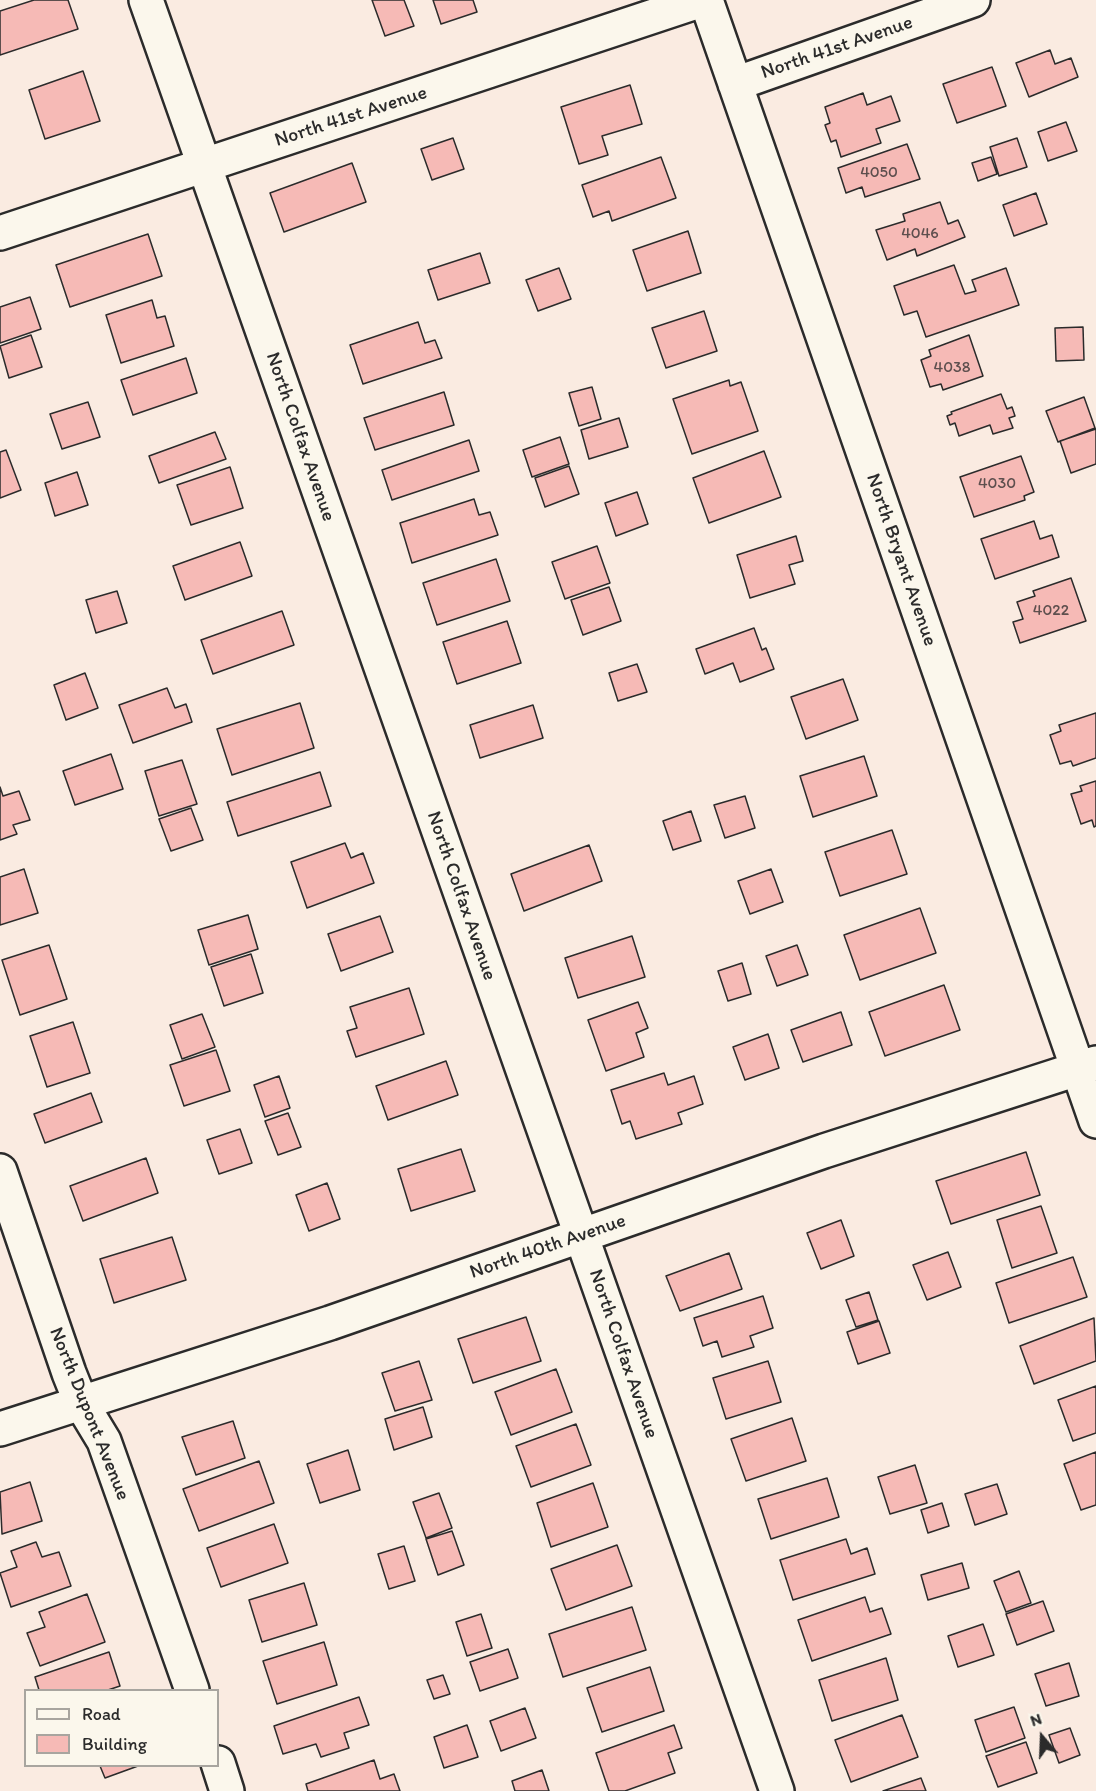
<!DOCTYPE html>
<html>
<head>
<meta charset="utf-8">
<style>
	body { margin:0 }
	#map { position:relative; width:1096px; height:1791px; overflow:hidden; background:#faebe1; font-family:Itim,sans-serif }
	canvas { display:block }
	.legend { position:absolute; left:24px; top:1689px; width:195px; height:78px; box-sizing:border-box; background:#fbf7ec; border:2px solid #a8a59f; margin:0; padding:8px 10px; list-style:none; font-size:18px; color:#2b2b2b }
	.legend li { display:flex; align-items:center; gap:12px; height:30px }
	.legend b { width:30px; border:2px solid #a8a59f }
	.north { position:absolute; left:1012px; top:1707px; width:60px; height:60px; -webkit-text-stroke:4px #fbf7ec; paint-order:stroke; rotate:341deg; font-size:16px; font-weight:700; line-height:24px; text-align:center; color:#2b2b2b }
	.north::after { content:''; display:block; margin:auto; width:21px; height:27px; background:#2b2b2b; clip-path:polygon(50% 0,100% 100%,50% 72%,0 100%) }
</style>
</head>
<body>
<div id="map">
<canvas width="1096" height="1791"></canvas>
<ul class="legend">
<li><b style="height:8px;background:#fbf7ec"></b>Road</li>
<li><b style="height:16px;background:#f6bab6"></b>Building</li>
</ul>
<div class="north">N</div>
</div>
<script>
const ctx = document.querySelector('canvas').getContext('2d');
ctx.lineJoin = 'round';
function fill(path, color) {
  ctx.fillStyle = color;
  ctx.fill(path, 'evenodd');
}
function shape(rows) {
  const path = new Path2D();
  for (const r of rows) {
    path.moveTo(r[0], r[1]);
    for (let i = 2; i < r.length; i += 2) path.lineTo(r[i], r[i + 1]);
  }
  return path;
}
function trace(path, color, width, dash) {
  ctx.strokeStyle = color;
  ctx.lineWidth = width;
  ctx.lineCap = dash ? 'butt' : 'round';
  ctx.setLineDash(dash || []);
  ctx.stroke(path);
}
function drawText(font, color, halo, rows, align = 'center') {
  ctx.font = font + ' Itim,sans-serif';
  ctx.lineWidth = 6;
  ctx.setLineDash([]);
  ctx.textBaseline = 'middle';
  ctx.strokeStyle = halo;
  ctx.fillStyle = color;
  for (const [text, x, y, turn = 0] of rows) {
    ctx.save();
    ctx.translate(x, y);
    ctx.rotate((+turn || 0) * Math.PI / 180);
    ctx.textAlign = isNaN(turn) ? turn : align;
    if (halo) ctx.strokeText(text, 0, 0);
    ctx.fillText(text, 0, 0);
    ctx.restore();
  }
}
const building = shape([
	[34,0,68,0,78,29,0,55,0,11,34,0],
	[372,0,404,0,414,26,385,36,372,0],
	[433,0,473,0,477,12,441,24,433,0],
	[1050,50,1055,64,1071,58,1078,77,1029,97,1016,63,1050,50],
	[992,67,1006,106,957,123,943,84,992,67],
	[83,71,100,121,45,139,29,90,83,71],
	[630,85,642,124,602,136,608,155,579,164,561,107,630,85],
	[863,93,867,105,891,96,900,121,876,129,881,143,841,157,836,140,831,142,825,125,830,123,825,107,863,93],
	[1066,122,1077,151,1048,161,1038,132,1066,122],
	[453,138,464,169,432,180,421,149,453,138],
	[1017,138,1027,167,999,176,990,147,1017,138],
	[907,144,920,179,865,197,862,187,846,193,838,168,907,144],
	[661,157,676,198,612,221,609,211,593,217,582,185,661,157],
	[991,157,997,174,978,181,972,163,991,157],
	[352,163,366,202,284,232,270,193,352,163],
	[1036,193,1047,224,1014,236,1003,205,1036,193],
	[940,202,948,224,958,220,965,237,917,256,915,249,887,260,876,230,905,221,903,214,940,202],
	[688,231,701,273,647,291,633,250,688,231],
	[148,234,162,276,70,307,56,265,148,234],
	[480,253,490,283,438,300,428,270,480,253],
	[954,265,965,294,976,291,972,280,1006,268,1019,305,926,337,917,311,904,315,894,286,954,265],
	[559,268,571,299,538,311,526,280,559,268],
	[30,297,41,329,0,343,0,307,30,297],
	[152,300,157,318,165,316,174,346,121,363,106,315,152,300],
	[704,311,717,351,666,368,652,328,704,311],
	[418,322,425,343,435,340,442,358,363,384,350,345,418,322],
	[1083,327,1084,360,1056,361,1055,328,1083,327],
	[31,335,42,367,9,378,0,346,31,335],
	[969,335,983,376,943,390,941,384,930,387,921,360,931,356,929,350,969,335],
	[186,358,197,393,133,415,121,380,186,358],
	[729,380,730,386,741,382,758,431,692,454,673,399,729,380],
	[592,387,601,419,579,426,569,393,592,387],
	[444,392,454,425,375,450,364,418,444,392],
	[1001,394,1007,409,1012,407,1015,416,1009,418,1013,428,993,434,990,425,959,436,955,423,950,425,947,416,952,414,951,412,1001,394],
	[1084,397,1095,428,1058,442,1046,411,1084,397],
	[88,402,100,437,62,449,50,414,88,402],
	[619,418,628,447,589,459,581,430,619,418],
	[1096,429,1096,464,1071,473,1060,441,1096,429],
	[215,432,226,459,159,483,149,456,215,432],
	[560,437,569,464,532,477,523,450,560,437],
	[469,440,479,471,392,500,382,470,469,440],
	[6,450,21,490,0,498,0,452,6,450],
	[764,451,781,497,709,523,693,478,764,451],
	[1021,456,1034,492,1024,496,1025,500,974,517,960,477,1021,456],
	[569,466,579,494,545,507,535,478,569,466],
	[230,467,243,508,191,525,177,485,230,467],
	[77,472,88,505,55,516,45,483,77,472],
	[637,492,648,524,616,536,605,503,637,492],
	[474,499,479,515,490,512,498,535,412,563,400,523,474,499],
	[1034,521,1040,539,1052,535,1059,557,995,579,981,539,1034,521],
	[796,536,803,561,789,565,795,584,750,598,737,555,796,536],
	[240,542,252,576,185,600,173,566,240,542],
	[597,546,610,583,565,599,552,562,597,546],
	[496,559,510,601,437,625,423,583,496,559],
	[1071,578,1086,621,1020,643,1013,622,1023,619,1017,602,1035,596,1033,591,1071,578],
	[609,587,621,621,583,635,571,600,609,587],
	[117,591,127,623,96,633,86,600,117,591],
	[282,611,294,645,213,674,201,640,282,611],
	[507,621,521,663,457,684,443,642,507,621],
	[754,628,762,650,766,648,774,669,740,682,733,663,705,674,696,649,754,628],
	[637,664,647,692,618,701,609,673,637,664],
	[85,673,98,708,66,720,54,685,85,673],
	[843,679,858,720,806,739,791,697,843,679],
	[167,688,175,708,186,704,192,722,133,743,119,705,167,688],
	[300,703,314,748,232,775,217,729,300,703],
	[533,705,543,738,480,758,470,725,533,705],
	[1096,713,1096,758,1073,766,1071,761,1060,764,1050,735,1061,731,1059,725,1096,713],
	[111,754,123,789,75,805,63,771,111,754],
	[864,756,877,796,813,817,800,776,864,756],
	[182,760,197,804,159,816,145,771,182,760],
	[320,772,331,806,238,836,227,802,320,772],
	[1096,781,1096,826,1094,827,1092,820,1081,824,1071,794,1082,791,1080,786,1096,781],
	[0,787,3,796,19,791,30,820,13,825,17,834,0,840,0,787],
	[745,796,755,828,725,838,714,805,745,796],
	[191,808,203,840,171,851,159,819,191,808],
	[691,811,701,841,673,850,663,821,691,811],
	[892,830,907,874,840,896,825,852,892,830],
	[345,843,351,858,363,853,374,883,307,908,291,862,345,843],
	[589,845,602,881,524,911,511,874,589,845],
	[24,869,38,913,0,925,0,877,24,869],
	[771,869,783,902,750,914,738,881,771,869],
	[920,908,936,953,860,980,844,935,920,908],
	[248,915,258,949,209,965,198,930,248,915],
	[380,916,393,952,341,971,328,934,380,916],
	[632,936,645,977,578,998,565,958,632,936],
	[49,945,67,999,20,1015,2,960,49,945],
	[797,945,808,975,777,986,766,956,797,945],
	[251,954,263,993,224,1006,211,967,251,954],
	[742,963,751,994,728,1001,718,971,742,963],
	[944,985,960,1030,885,1056,869,1012,944,985],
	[409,988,424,1034,356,1057,347,1031,357,1028,350,1007,409,988],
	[638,1002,648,1028,636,1033,644,1057,606,1071,588,1020,638,1002],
	[841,1012,852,1045,803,1062,791,1030,841,1012],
	[202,1014,215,1047,182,1059,170,1025,202,1014],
	[73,1022,90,1073,47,1087,30,1036,73,1022],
	[768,1034,779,1068,745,1080,733,1047,768,1034],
	[216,1050,230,1091,184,1106,170,1065,216,1050],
	[446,1061,458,1095,388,1120,376,1086,446,1061],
	[664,1073,668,1085,694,1076,703,1104,678,1113,682,1124,636,1139,630,1121,622,1124,611,1090,664,1073],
	[279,1076,290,1108,265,1117,254,1085,279,1076],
	[91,1093,102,1122,45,1143,34,1114,91,1093],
	[288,1113,301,1147,278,1155,265,1121,288,1113],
	[240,1129,252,1163,219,1174,207,1140,240,1129],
	[461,1149,475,1191,411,1211,398,1169,461,1149],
	[1026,1152,1040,1195,951,1224,936,1181,1026,1152],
	[146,1158,158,1193,83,1221,70,1186,146,1158],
	[327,1183,340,1219,309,1231,296,1195,327,1183],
	[1041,1206,1057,1253,1012,1268,997,1220,1041,1206],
	[841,1220,854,1256,821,1269,807,1233,841,1220],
	[172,1237,186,1280,114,1303,100,1259,172,1237],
	[948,1252,961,1287,927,1300,913,1265,948,1252],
	[729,1253,742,1289,680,1311,666,1276,729,1253],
	[1073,1257,1087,1297,1009,1323,996,1283,1073,1257],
	[869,1292,878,1320,856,1327,846,1300,869,1292],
	[763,1296,773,1328,750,1336,754,1347,722,1357,717,1341,703,1346,694,1318,763,1296],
	[526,1317,541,1361,473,1383,458,1339,526,1317],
	[1094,1318,1096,1361,1034,1384,1020,1346,1094,1318],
	[879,1321,890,1353,858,1364,847,1332,879,1321],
	[419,1361,432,1400,395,1411,382,1373,419,1361],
	[768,1361,781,1402,726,1419,713,1378,768,1361],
	[556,1369,572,1412,511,1435,495,1392,556,1369],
	[1096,1386,1096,1433,1073,1441,1058,1400,1096,1386],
	[423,1407,432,1437,394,1450,385,1419,423,1407],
	[792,1418,806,1461,746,1481,731,1439,792,1418],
	[233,1421,245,1458,196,1475,182,1437,233,1421],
	[576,1424,591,1465,531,1487,516,1446,576,1424],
	[348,1450,360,1490,320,1503,307,1464,348,1450],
	[1096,1452,1096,1505,1081,1510,1064,1464,1096,1452],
	[259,1461,274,1503,199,1531,183,1489,259,1461],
	[915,1465,927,1503,890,1514,878,1477,915,1465],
	[827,1478,839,1517,771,1539,758,1499,827,1478],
	[30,1482,42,1521,2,1534,0,1492,30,1482],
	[593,1483,608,1527,551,1547,537,1503,593,1483],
	[997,1484,1007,1514,975,1525,965,1494,997,1484],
	[439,1493,452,1528,426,1538,413,1502,439,1493],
	[942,1503,949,1526,928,1533,921,1510,942,1503],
	[274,1524,288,1563,221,1587,207,1548,274,1524],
	[452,1531,464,1565,438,1575,426,1539,452,1531],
	[846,1539,851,1554,867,1548,875,1574,793,1600,780,1560,846,1539],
	[36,1542,42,1557,59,1552,71,1586,11,1607,0,1573,17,1567,11,1551,36,1542],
	[617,1545,632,1586,566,1610,551,1569,617,1545],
	[404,1546,415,1581,389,1589,378,1554,404,1546],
	[962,1563,969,1588,928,1600,921,1575,962,1563],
	[1019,1571,1031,1603,1006,1612,994,1581,1019,1571],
	[304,1583,317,1625,262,1642,249,1600,304,1583],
	[87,1594,105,1642,40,1666,27,1633,45,1627,39,1612,87,1594],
	[865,1597,870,1612,882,1608,891,1634,812,1661,798,1620,865,1597],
	[1043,1601,1054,1631,1017,1645,1006,1614,1043,1601],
	[632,1607,646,1650,563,1677,549,1634,632,1607],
	[481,1614,492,1648,467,1656,456,1622,481,1614],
	[983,1624,994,1655,958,1667,948,1636,983,1624],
	[324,1642,337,1685,277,1704,263,1661,324,1642],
	[508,1649,518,1678,480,1691,470,1662,508,1649],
	[109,1652,120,1686,108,1690,39,1690,35,1677,109,1652],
	[886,1658,898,1700,832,1721,819,1680,886,1658],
	[1069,1663,1079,1696,1046,1706,1035,1674,1069,1663],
	[650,1667,664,1711,602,1732,587,1688,650,1667],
	[443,1675,450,1694,434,1699,427,1680,443,1675],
	[359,1697,369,1725,344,1733,349,1748,321,1757,316,1744,283,1754,274,1726,359,1697],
	[1014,1707,1025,1738,986,1752,975,1720,1014,1707],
	[525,1708,536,1738,501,1751,490,1721,525,1708],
	[902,1715,918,1757,851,1782,835,1740,902,1715],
	[467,1725,478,1757,444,1768,434,1737,467,1725],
	[674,1725,682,1748,668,1753,675,1773,625,1791,609,1791,596,1753,674,1725],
	[1070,1728,1080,1755,1059,1763,1049,1735,1070,1728],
	[1026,1742,1037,1773,998,1787,986,1756,1026,1742],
	[374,1760,380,1779,394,1774,400,1791,308,1791,306,1784,374,1760],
	[100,1766,138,1766,105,1778,100,1766],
	[542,1770,549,1791,515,1791,512,1781,542,1770],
	[921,1778,926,1791,883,1791,921,1778]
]);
const minor = shape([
	[146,0,777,1791],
	[706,0,1096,1121],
	[735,84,973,0],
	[0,233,702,0],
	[0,1171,69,1373,81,1403,104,1441,192,1690],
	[0,1429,330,1323,824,1151,1096,1063],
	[218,1763,227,1791]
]);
const numberNames = [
	["4050",879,173],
	["4046",920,234],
	["4038",952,368],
	["4030",997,484],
	["4022",1051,611]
];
const streetNames = [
	["North 41st Avenue",837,48,-19],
	["North 41st Avenue",351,117,-18],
	["North Colfax Avenue",300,437,71],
	["North Bryant Avenue",901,560,71],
	["North Colfax Avenue",461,896,71],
	["North 40th Avenue",548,1247,-19],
	["North Colfax Avenue",623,1354,71],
	["North Dupont Avenue",89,1414,68]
];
fill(building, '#f6bab6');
trace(building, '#2b2b2b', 1.5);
trace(minor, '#2b2b2b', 38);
trace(minor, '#fbf7ec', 33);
drawText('16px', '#5e4f4e', null, numberNames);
drawText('20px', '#2b2b2b', '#fbf7ec', streetNames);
</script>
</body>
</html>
